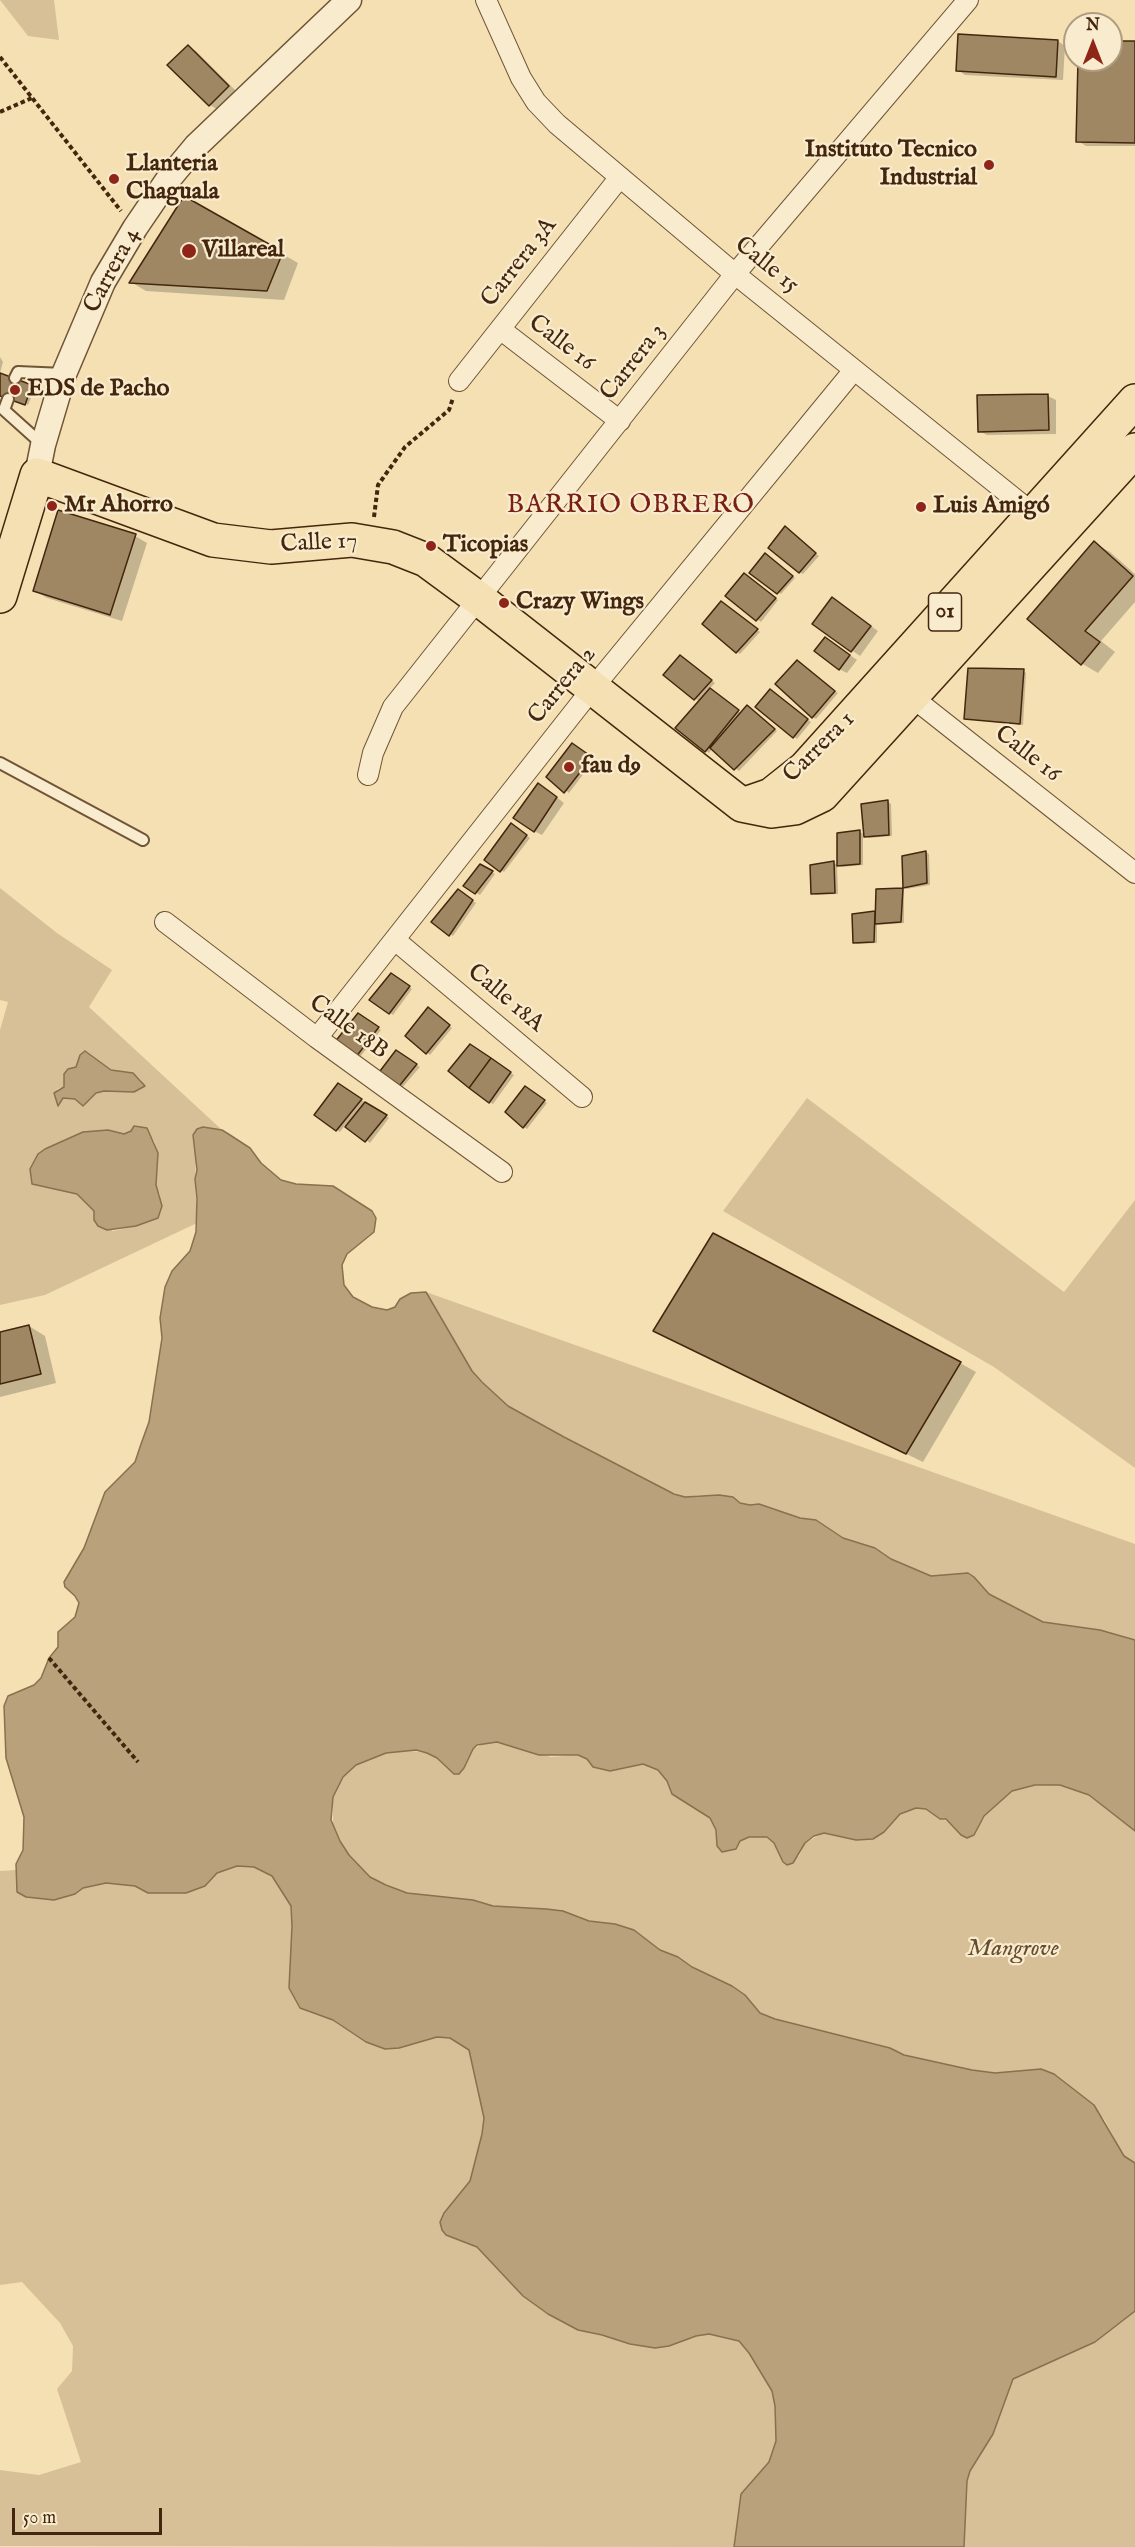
<!DOCTYPE html>
<html>
<head>
<meta charset="utf-8">
<style>
	body { margin:0 }
	#map { position:relative; width:1135px; height:2547px; overflow:hidden; background:#f5e0b3; font-family:"IM FELL English",serif }
	canvas { display:block }
	.north { position:absolute; left:1063px; top:12px; width:60px; height:60px; box-sizing:border-box; background:#f8ebce; border:2px solid #b09c81; border-radius:50%; rotate:0deg; font-size:16px; font-weight:700; line-height:24px; text-align:center; color:#43260d }
	.north::after { content:''; display:block; margin:auto; width:21px; height:27px; background:#8f2418; clip-path:polygon(50% 0,100% 100%,50% 72%,0 100%) }
	.scale { position:absolute; left:12px; top:2508px; width:150px; height:27px; box-sizing:border-box; border:3px solid #43260d; border-top:0; padding-left:8px; font-size:18px; line-height:21px; white-space:nowrap; color:#43260d; -webkit-text-stroke:4px #f8ebce; paint-order:stroke }
</style>
</head>
<body>
<div id="map">
<canvas width="1135" height="2547"></canvas>
<div class="north">N</div>
<div class="scale">50 m</div>
</div>
<script>
const ctx = document.querySelector('canvas').getContext('2d');
ctx.lineJoin = 'round';
function fill(path, color) {
  ctx.fillStyle = color;
  ctx.fill(path, 'evenodd');
}
function shape(rows) {
  const path = new Path2D();
  for (const r of rows) {
    path.moveTo(r[0], r[1]);
    for (let i = 2; i < r.length; i += 2) path.lineTo(r[i], r[i + 1]);
  }
  return path;
}
function trace(path, color, width, dash) {
  ctx.strokeStyle = color;
  ctx.lineWidth = width;
  ctx.lineCap = dash ? 'butt' : 'round';
  ctx.setLineDash(dash || []);
  ctx.stroke(path);
}
function drawText(font, color, halo, rows, align = 'center') {
  ctx.font = font + ' "IM FELL English",serif';
  ctx.lineWidth = 4.5;
  ctx.setLineDash([]);
  ctx.textBaseline = 'middle';
  ctx.strokeStyle = halo;
  ctx.fillStyle = color;
  for (const [text, x, y, turn = 0] of rows) {
    ctx.save();
    ctx.translate(x, y);
    ctx.rotate((+turn || 0) * Math.PI / 180);
    ctx.textAlign = isNaN(turn) ? turn : align;
    if (halo) ctx.strokeText(text, 0, 0);
    ctx.fillText(text, 0, 0);
    ctx.restore();
  }
}
const green = shape([
	[0,0,54,0,59,40,28,36],
	[0,888,57,933,112,970,89,1007,222,1130,203,1127,193,1135,196,1159,195,1179,197,1223,45,1295,0,1305,0,1030,8,1002,0,1000],
	[80,1055,92,1056,111,1070,133,1073,142,1081,111,1092,104,1091,96,1093,83,1106,75,1099,63,1098,57,1106,57,1089,64,1087,68,1069,76,1067],
	[134,1126,150,1134,155,1143,158,1160,156,1185,160,1195,158,1218,136,1226,113,1231,94,1220,94,1211,77,1194,32,1184,30,1169,67,1141,83,1132,108,1130,123,1134,131,1131],
	[807,1098,1064,1292,1135,1200,1135,1468,994,1367,723,1211],
	[426,1292,1135,1544,1135,1640,1100,1630,1043,1622,989,1594,974,1577,931,1576,891,1559,875,1548,843,1538,816,1520,800,1518,759,1504,750,1505,740,1503,733,1497,700,1495,685,1497,658,1487,508,1406,472,1371],
	[487,1742,507,1744,551,1757,578,1755,587,1759,593,1767,610,1771,643,1764,658,1770,667,1781,672,1794,710,1818,716,1830,717,1846,749,1837,767,1837,774,1843,783,1862,799,1856,805,1843,823,1833,856,1840,884,1832,900,1814,907,1809,926,1809,940,1819,951,1822,961,1835,974,1835,984,1816,1012,1791,1026,1786,1060,1785,1089,1795,1135,1831,1135,2163,1124,2156,1104,2119,1041,2069,995,2073,972,2070,904,2055,890,2048,775,2019,760,2013,745,1995,732,1986,692,1967,678,1957,660,1950,634,1930,615,1924,589,1921,563,1911,546,1909,493,1906,473,1900,407,1893,370,1877,349,1855,333,1827,333,1797,343,1777,356,1765,386,1753,404,1750,427,1753,464,1768,473,1749],
	[237,1866,254,1867,272,1876,291,1906,292,1926,289,1988,312,2013,333,2020,366,2042,399,2048,437,2037,450,2038,469,2050,484,2118,482,2134,470,2181,444,2213,446,2235,477,2247,523,2296,548,2314,578,2330,655,2348,669,2346,696,2336,709,2334,739,2341,749,2353,772,2391,775,2406,776,2441,769,2462,741,2494,734,2547,0,2546,0,2470,39,2475,81,2462,57,2389,72,2371,73,2346,60,2323,22,2282,0,2285,0,1871,16,1870,16,1885,26,1897,54,1900,75,1894,83,1888,106,1883,135,1886,148,1893,186,1893,205,1886,217,1873],
	[1135,2311,1135,2547,964,2547,967,2481,970,2471,993,2434,1013,2379,1048,2363,1121,2323]
]);
const water = shape([
	[85,1051,111,1070,133,1073,145,1086,134,1092,104,1091,96,1093,83,1106,75,1099,63,1098,58,1106,54,1093,64,1087,64,1074,68,1069,76,1067,80,1055,85,1051],
	[134,1126,147,1128,158,1153,156,1185,162,1206,158,1218,136,1226,107,1230,98,1226,94,1220,94,1211,77,1194,32,1184,30,1169,38,1154,45,1149,83,1132,108,1130,124,1134,131,1131,134,1126],
	[203,1127,222,1130,230,1135,250,1148,261,1163,281,1180,296,1184,333,1186,372,1211,376,1218,374,1232,347,1254,342,1265,344,1285,353,1297,372,1307,387,1310,395,1307,400,1299,411,1293,426,1292,472,1371,482,1382,508,1406,564,1437,674,1494,685,1497,719,1495,733,1497,740,1503,750,1505,759,1504,800,1518,816,1520,843,1538,875,1548,891,1559,931,1576,968,1573,974,1577,989,1594,1043,1622,1100,1630,1135,1640,1135,1831,1089,1795,1060,1785,1035,1785,1012,1791,984,1816,974,1835,967,1838,961,1835,946,1819,940,1819,926,1809,916,1808,900,1814,884,1832,873,1839,856,1840,824,1833,814,1836,805,1843,793,1863,787,1865,783,1862,774,1843,767,1837,749,1837,740,1841,736,1849,722,1852,717,1846,716,1830,710,1818,672,1794,667,1781,658,1770,643,1764,610,1771,593,1767,587,1759,578,1755,539,1755,497,1742,477,1745,473,1749,464,1768,459,1774,454,1774,437,1758,427,1753,416,1750,386,1753,356,1765,343,1777,333,1797,331,1820,340,1841,349,1855,370,1877,386,1885,407,1893,473,1900,493,1906,546,1909,563,1911,589,1921,615,1924,634,1930,660,1950,678,1957,692,1967,732,1986,745,1995,760,2013,775,2019,890,2048,904,2055,972,2070,995,2073,1041,2069,1054,2074,1094,2105,1124,2156,1135,2163,1135,2311,1095,2342,1013,2379,993,2434,970,2471,967,2481,964,2547,734,2547,741,2494,769,2462,776,2441,775,2406,772,2391,749,2353,739,2341,709,2334,696,2336,669,2346,655,2348,630,2344,602,2335,578,2330,548,2314,523,2296,477,2247,446,2235,442,2230,440,2222,444,2213,470,2181,482,2134,484,2118,469,2050,450,2038,437,2037,399,2048,385,2049,366,2042,333,2020,300,2008,289,1988,292,1926,291,1906,272,1876,254,1867,237,1866,217,1873,205,1886,186,1893,148,1893,135,1886,106,1883,83,1888,75,1894,54,1900,26,1897,17,1892,16,1864,23,1850,24,1817,6,1758,4,1706,8,1696,34,1685,41,1678,49,1658,58,1647,58,1632,75,1617,79,1603,75,1596,65,1587,64,1582,84,1548,105,1492,135,1462,141,1444,149,1422,162,1338,160,1318,165,1287,172,1271,190,1251,196,1232,197,1199,195,1179,197,1170,193,1135,197,1129,203,1127]
]);
const shadow = shape([
	[1058,41,1065,46,1063,80,965,75,958,70],
	[1111,43,1135,43,1135,146,1086,146,1078,141,1079,60,1111,60],
	[188,47,196,51,236,91,218,110,210,105],
	[185,198,298,263,284,300,146,291,131,282],
	[0,357,3,362,0,373],
	[0,375,35,388,28,405,0,395],
	[1048,396,1056,400,1056,434,987,435,979,431,979,397],
	[789,530,819,556,803,574,799,572],
	[135,536,147,543,122,621,47,598,35,591],
	[1094,543,1110,552,1135,574,1135,602,1101,641,1115,652,1098,673,1081,663],
	[769,557,795,578,781,594,777,592],
	[748,577,778,600,761,622,727,596],
	[840,604,878,631,860,656,814,624],
	[725,605,760,632,740,654,704,624],
	[833,643,857,660,847,673,839,669],
	[684,658,715,683,709,689,732,708,743,714,751,709,777,731,739,771,712,749,709,753,706,751,700,701,695,699],
	[801,664,838,693,816,719,813,717],
	[1023,671,1026,673,1023,725,966,719],
	[774,693,811,722,797,739,758,706],
	[576,747,594,760,569,793,549,777],
	[546,789,564,803,542,835,534,831],
	[888,802,891,804,892,836,869,838,863,834,863,865,842,867,838,865,860,832,865,835],
	[514,827,530,838,504,872,501,870],
	[926,852,929,854,930,885,906,889,905,887],
	[833,863,837,864,838,894,816,895,813,893],
	[481,866,495,874,480,895,465,886],
	[904,889,904,923,877,925,877,943,857,944,854,942,854,915,876,912,877,890],
	[462,893,476,903,453,936,450,934],
	[391,975,412,989,393,1015,371,1000],
	[432,1011,452,1028,430,1055,407,1036],
	[358,1015,381,1030,360,1057,336,1042],
	[470,1046,514,1075,493,1104,489,1102],
	[397,1052,420,1067,400,1090,397,1088],
	[339,1085,389,1118,370,1143,345,1125,340,1132,316,1115],
	[526,1088,547,1103,527,1129,524,1127],
	[29,1326,45,1336,56,1383,0,1397,0,1333],
	[671,1339,960,1363,976,1372,923,1462]
]);
const building = shape([
	[958,34,1058,40,1056,77,956,71,958,34],
	[1111,41,1135,41,1135,143,1076,142,1078,60,1111,60,1111,41],
	[188,45,229,86,209,106,167,65,188,45],
	[184,196,283,252,267,291,129,283,184,196],
	[0,373,32,385,25,405,0,396,0,373],
	[1048,394,1049,430,978,432,977,395,1048,394],
	[58,510,136,534,110,615,33,591,58,510],
	[785,526,816,553,799,573,768,548,785,526],
	[1094,541,1133,576,1085,631,1100,642,1081,665,1027,619,1094,541],
	[765,553,793,576,777,594,749,573,765,553],
	[744,573,776,598,756,621,725,596,744,573],
	[832,597,871,626,851,652,812,624,832,597],
	[721,601,758,629,736,653,702,624,721,601],
	[825,637,850,655,839,670,814,651,825,637],
	[680,655,712,680,694,700,663,675,680,655],
	[797,660,835,691,812,718,775,684,797,660],
	[968,668,1024,669,1020,724,964,719,968,668],
	[710,688,739,710,705,752,675,728,710,688],
	[770,689,808,719,793,738,755,707,770,689],
	[747,705,775,729,734,770,710,748,747,705],
	[572,743,592,757,564,793,546,777,572,743],
	[538,783,557,797,534,832,513,818,538,783],
	[888,800,889,835,864,837,861,804,888,800],
	[511,823,527,835,500,872,484,860,511,823],
	[860,830,860,864,837,866,837,833,860,830],
	[926,851,927,883,903,888,902,856,926,851],
	[834,861,835,893,811,894,810,865,834,861],
	[480,864,493,871,475,894,463,886,480,864],
	[903,888,901,922,875,924,876,889,903,888],
	[458,889,473,900,449,936,431,922,458,889],
	[875,911,874,942,853,943,852,914,875,911],
	[391,973,410,986,389,1014,369,1000,391,973],
	[428,1007,450,1025,426,1054,405,1036,428,1007],
	[358,1013,379,1027,356,1057,334,1043,358,1013],
	[470,1044,491,1058,469,1088,448,1071,470,1044],
	[396,1050,417,1064,396,1090,377,1075,396,1050],
	[491,1058,511,1072,489,1103,469,1088,491,1058],
	[338,1083,362,1099,336,1131,314,1115,338,1083],
	[525,1086,545,1100,523,1128,505,1112,525,1086],
	[365,1102,387,1115,365,1142,345,1127,365,1102],
	[713,1233,961,1362,906,1454,653,1331,713,1233],
	[29,1325,41,1374,0,1384,0,1332,29,1325]
]);
const path = shape([
	[0,57,121,211],
	[0,112,32,98],
	[374,517,378,485,405,447,449,410,453,398],
	[49,1658,138,1762]
]);
const service = shape([
	[15,378,18,372,64,374],
	[8,399,4,410,43,445],
	[0,763,143,840]
]);
const minor = shape([
	[486,0,521,78,536,102,557,124,735,274,1040,519],
	[500,329,620,421],
	[459,381,620,177],
	[903,690,1135,873],
	[368,775,373,753,393,707,735,274,968,0],
	[165,922,317,1038,502,1172],
	[395,940,582,1097],
	[317,1038,592,689,854,370]
]);
const tertiary = shape([
	[37,475,43,445,64,374,103,282,135,228,167,181,196,146,349,0]
]);
const trunk = shape([
	[0,596,37,475,213,540,271,547,352,540,393,547,426,560,479,599,742,805,772,811,795,808,822,795,1135,450],
	[742,805,771,795,805,768,1135,401]
]);
const markers = [
	[989,165,6,"#8f2418"],
	[114,179,6,"#8f2418"],
	[189,251,8,"#8f2418"],
	[15,390,6,"#8f2418"],
	[52,506,6,"#8f2418"],
	[921,507,6,"#8f2418"],
	[431,546,6,"#8f2418"],
	[504,603,6,"#8f2418"],
	[569,767,6,"#8f2418"]
];
const shields = [
	[945,612,33]
];
const shieldNames = [
	["01",945,612]
];
const poiNames = [
	["Instituto Tecnico",977,151,"right"],
	["Industrial",977,179,"right"],
	["Llanteria",126,165],
	["Chaguala",126,193],
	["Villareal",202,251],
	["EDS de Pacho",27,390],
	["Mr Ahorro",64,506],
	["Luis Amigó",933,507],
	["Ticopias",443,546],
	["Crazy Wings",516,603],
	["fau d9",581,767]
];
const streetNames = [
	["Carrera 3A",520,263,-52],
	["Calle 15",766,266,39],
	["Carrera 4",113,271,-62],
	["Calle 16",561,344,37],
	["Carrera 3",634,363,-52],
	["Calle 17",319,544,-3],
	["Carrera 2",563,686,-51],
	["Carrera 1",820,748,-45],
	["Calle 16",1027,755,38],
	["Calle 18A",505,999,40],
	["Calle 18B",348,1028,36]
];
const parkNames = [
	["Mangrove",1013,1950]
];
const neighbourhoodNames = [
	["BARRIO OBRERO",631,507]
];
fill(green, '#d7c097');
fill(water, '#b8a17b');
trace(water, '#89704f', 1.5);
fill(shadow, '#0003');
fill(building, '#a08763');
trace(building, '#43260d', 1.5);
trace(service, '#705436', 14);
trace(minor, '#705436', 22);
trace(tertiary, '#705436', 27);
trace(trunk, '#43260d', 36);
trace(path, '#43260d', 4, [4.5, 3]);
trace(service, '#f8ebce', 10);
trace(minor, '#f8ebce', 20);
trace(tertiary, '#f8ebce', 24);
trace(trunk, '#f5e0b3', 33);
for (const [x, y, r, color] of markers) {
  const dot = new Path2D();
  dot.arc(x, y, r, 0, 2 * Math.PI);
  ctx.fillStyle = color;
  ctx.fill(dot);
  trace(dot, '#f8ebce', 2);
}
for (const [x, y, w] of shields) {
  const box = new Path2D();
  box.roundRect(x - w / 2, y - 19, w, 38, 4.5);
  ctx.fillStyle = '#f8ebce';
  ctx.fill(box);
  trace(box, '#43260d', 1.5);
}
drawText('bold 22px', '#43260d', null, shieldNames);
drawText('bold 24px', '#43260d', '#f8ebce', poiNames, 'left');
drawText('24px', '#43260d', '#f8ebce', streetNames);
drawText('italic 24px', '#684c30', '#f8ebce', parkNames);
ctx.letterSpacing = '1.5px';
drawText('26px', '#7a1f14', '#f8ebce', neighbourhoodNames);
ctx.letterSpacing = '0px';
</script>
</body>
</html>
